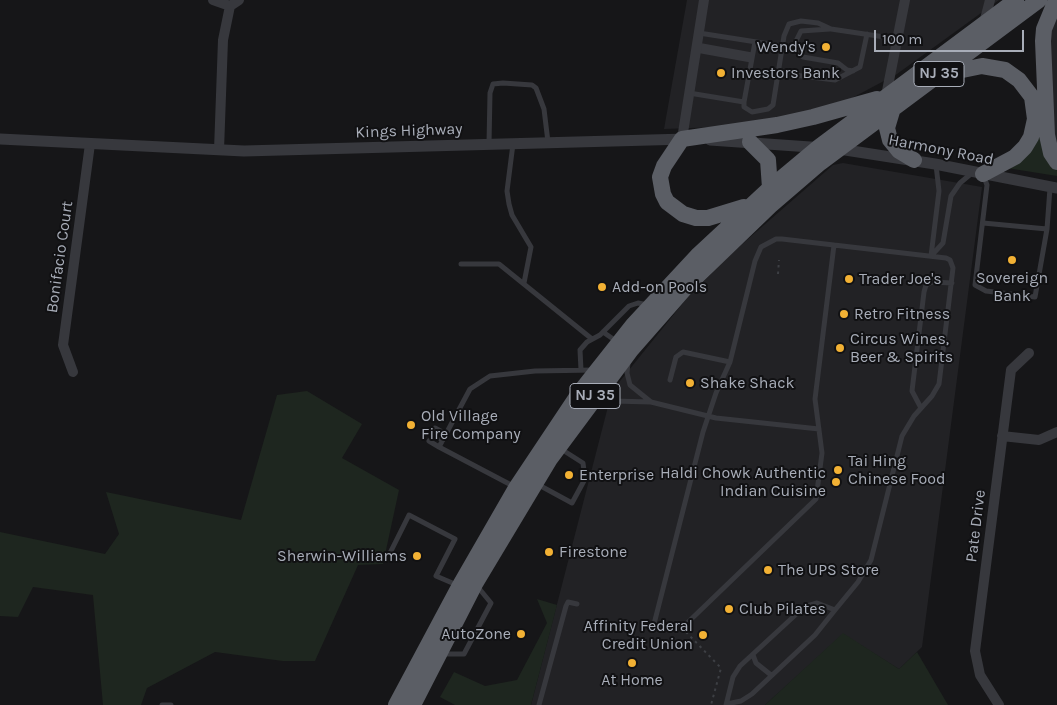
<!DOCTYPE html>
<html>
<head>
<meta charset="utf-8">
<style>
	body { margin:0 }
	#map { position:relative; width:1057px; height:705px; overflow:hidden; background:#161618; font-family:Karla,sans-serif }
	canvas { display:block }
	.scale { position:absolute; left:874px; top:30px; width:150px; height:22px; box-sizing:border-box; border:2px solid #a8adb8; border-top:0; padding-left:6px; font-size:15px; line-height:18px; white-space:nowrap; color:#a8adb8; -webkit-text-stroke:4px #111113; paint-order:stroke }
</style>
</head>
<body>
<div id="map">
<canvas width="1057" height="705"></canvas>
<div class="scale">100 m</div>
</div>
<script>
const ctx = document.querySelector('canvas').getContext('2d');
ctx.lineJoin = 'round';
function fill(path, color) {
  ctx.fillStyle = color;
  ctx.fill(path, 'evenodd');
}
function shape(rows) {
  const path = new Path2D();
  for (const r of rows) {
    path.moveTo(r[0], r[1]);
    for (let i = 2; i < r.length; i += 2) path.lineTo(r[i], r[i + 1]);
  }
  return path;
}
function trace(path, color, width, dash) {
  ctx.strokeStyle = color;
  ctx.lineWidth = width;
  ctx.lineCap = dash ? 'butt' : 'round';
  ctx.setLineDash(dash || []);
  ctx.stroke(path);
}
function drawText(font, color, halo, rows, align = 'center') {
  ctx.font = font + ' Karla,sans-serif';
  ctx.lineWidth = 4;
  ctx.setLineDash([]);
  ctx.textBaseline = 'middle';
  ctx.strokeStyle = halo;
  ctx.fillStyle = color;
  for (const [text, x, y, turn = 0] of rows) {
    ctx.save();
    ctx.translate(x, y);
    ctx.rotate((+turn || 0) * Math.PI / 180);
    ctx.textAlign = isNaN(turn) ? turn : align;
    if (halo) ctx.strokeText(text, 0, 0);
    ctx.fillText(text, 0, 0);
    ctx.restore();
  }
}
const built = shape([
	[687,0,999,0,897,74,852,98,808,114,719,127,664,129],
	[1057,10,1057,152,1054,140,1050,36],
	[843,163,982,187,922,647,899,669,843,634,765,705,531,705,612,391,687,298,733,252,833,165]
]);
const green = shape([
	[1039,134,1057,171,1057,176,1007,168],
	[307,391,362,424,342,458,399,490,383,564,358,565,315,661,283,661,215,652,147,688,141,705,103,705,93,595,33,587,18,617,0,616,0,532,105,554,119,534,106,492,241,520,277,395],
	[537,599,557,605,531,705,455,705,440,697,454,672,485,686,517,680,547,623],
	[843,633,899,669,917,652,948,705,765,705]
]);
const path = shape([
	[778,274,779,260],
	[686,632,721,668,711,705]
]);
const service = shape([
	[830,29,801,31,796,41,797,52,803,57,838,63,847,70,853,71],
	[699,33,782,46],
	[755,42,744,102,744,107,752,112,768,109,773,105,784,36,789,24,801,21,818,23,831,29,898,39],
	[697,45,752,55],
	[696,50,751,60],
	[778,73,835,80,860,67,867,34],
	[689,93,744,102],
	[489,144,490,93,493,84,503,83,532,85,536,88,544,109,548,142],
	[513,144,507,191,509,204,512,215,531,247,524,283],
	[984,177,987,185,975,285,986,291,1035,297,1047,229,1050,188],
	[983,223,1047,229],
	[834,245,815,399,822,453,816,499,682,628,674,629,654,624,703,432,716,393,730,362,755,261,761,247,776,239,782,239,946,258,950,260,953,268,939,384,932,396,914,416,902,436,871,560,858,582,835,610],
	[931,256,943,243,951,196,960,183,972,173],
	[931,256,939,191,936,165],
	[461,264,499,264,592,339],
	[603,332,616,341],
	[628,363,627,373,630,385,651,402],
	[581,370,580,350,587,342,600,335,629,306,638,303,648,305],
	[670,380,676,357,683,352,730,362],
	[595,407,613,401,651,402,716,418,819,429],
	[921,408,912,391,924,292,926,285,932,282,952,283],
	[435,428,446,434],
	[432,435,443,440],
	[429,441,439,447],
	[537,484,572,503,585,479,583,463,561,449],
	[515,487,439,447,470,389,490,376,535,371,594,370],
	[390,553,409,515,455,539,436,576,457,585],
	[443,654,464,654,491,603,477,586],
	[753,655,756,663,771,675],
	[162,705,171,705],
	[539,705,566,606,568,602,577,604],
	[726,705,733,677,740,666,804,607,817,603,835,610,815,635,752,694,741,701,727,704]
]);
const minor = shape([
	[213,0,230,6],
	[984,23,990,0],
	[886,96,905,0],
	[682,139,704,0],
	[219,150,223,40,230,6,239,0],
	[73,372,63,345,90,144],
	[1002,436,1039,440,1057,432],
	[999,705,980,675,975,651,1011,370,1029,353]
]);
const tertiary = shape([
	[0,139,244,151,687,139],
	[710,140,839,149,935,164,1057,188]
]);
const trunk = shape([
	[1056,0,1044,29,1043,41,1047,135,1051,153,1057,162],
	[948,73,982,66,1005,70,1019,80,1032,97,1035,119,1031,137,1025,147,1015,157,983,174],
	[893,108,887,128,890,140,899,151,914,160],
	[750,142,768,160,770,188],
	[744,207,708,218,696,218,683,214,667,202,663,194,660,177,664,166,682,139,777,125,813,117,877,99],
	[396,705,459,587,516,488,580,392,633,325,699,254,770,188,819,147,1016,0],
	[413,705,475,584,550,459,631,350,688,285,770,206,820,163,1039,0]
]);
const markers = [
	[826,47,5,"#f2b134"],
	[721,73,5,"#f2b134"],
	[1012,260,5,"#f2b134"],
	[849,279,5,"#f2b134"],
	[602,287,5,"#f2b134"],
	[844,314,5,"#f2b134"],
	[840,348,5,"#f2b134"],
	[690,383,5,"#f2b134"],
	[411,425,5,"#f2b134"],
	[838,470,5,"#f2b134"],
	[569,475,5,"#f2b134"],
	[836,482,5,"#f2b134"],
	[549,552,5,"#f2b134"],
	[417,556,5,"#f2b134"],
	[768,570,5,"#f2b134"],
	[729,609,5,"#f2b134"],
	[521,634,5,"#f2b134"],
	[703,635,5,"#f2b134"],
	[632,663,5,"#f2b134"]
];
const shields = [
	[939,74,50],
	[595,396,50]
];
const shieldNames = [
	["NJ 35",939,74],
	["NJ 35",595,396]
];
const poiNames = [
	["Wendy's",816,47,"right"],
	["Investors Bank",731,73],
	["Sovereign",1012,278,"center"],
	["Bank",1012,296,"center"],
	["Trader Joe's",859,279],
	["Add-on Pools",612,287],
	["Retro Fitness",854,314],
	["Circus Wines,",850,339],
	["Beer & Spirits",850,357],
	["Shake Shack",700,383],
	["Old Village",421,416],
	["Fire Company",421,434],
	["Tai Hing",848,461],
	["Chinese Food",848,479],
	["Haldi Chowk Authentic",826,473,"right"],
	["Indian Cuisine",826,491,"right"],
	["Enterprise",579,475],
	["Firestone",559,552],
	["Sherwin-Williams",407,556,"right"],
	["The UPS Store",778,570],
	["Club Pilates",739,609],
	["Affinity Federal",693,626,"right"],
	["Credit Union",693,644,"right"],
	["AutoZone",511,634,"right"],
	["At Home",632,680,"center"]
];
const streetNames = [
	["Kings Highway",409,131,-2],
	["Harmony Road",941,150,11],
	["Bonifacio Court",60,257,-82],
	["Pate Drive",976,526,-83]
];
fill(built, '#222225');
fill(green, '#1e261f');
trace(path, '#3d3f44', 2, [2.5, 4]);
trace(service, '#37383d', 5);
trace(minor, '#37383d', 10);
trace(tertiary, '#37383d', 11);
trace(trunk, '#5b5e65', 16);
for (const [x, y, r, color] of markers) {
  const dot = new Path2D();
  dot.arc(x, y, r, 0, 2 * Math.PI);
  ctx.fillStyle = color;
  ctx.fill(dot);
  trace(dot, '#111113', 2);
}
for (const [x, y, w] of shields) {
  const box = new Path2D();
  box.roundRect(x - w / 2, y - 12.5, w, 25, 4);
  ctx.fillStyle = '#111113';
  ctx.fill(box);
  trace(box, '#a8adb8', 1);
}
drawText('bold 15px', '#a8adb8', null, shieldNames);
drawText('16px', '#a8adb8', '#111113', poiNames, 'left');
drawText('16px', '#a8adb8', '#111113', streetNames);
</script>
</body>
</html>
